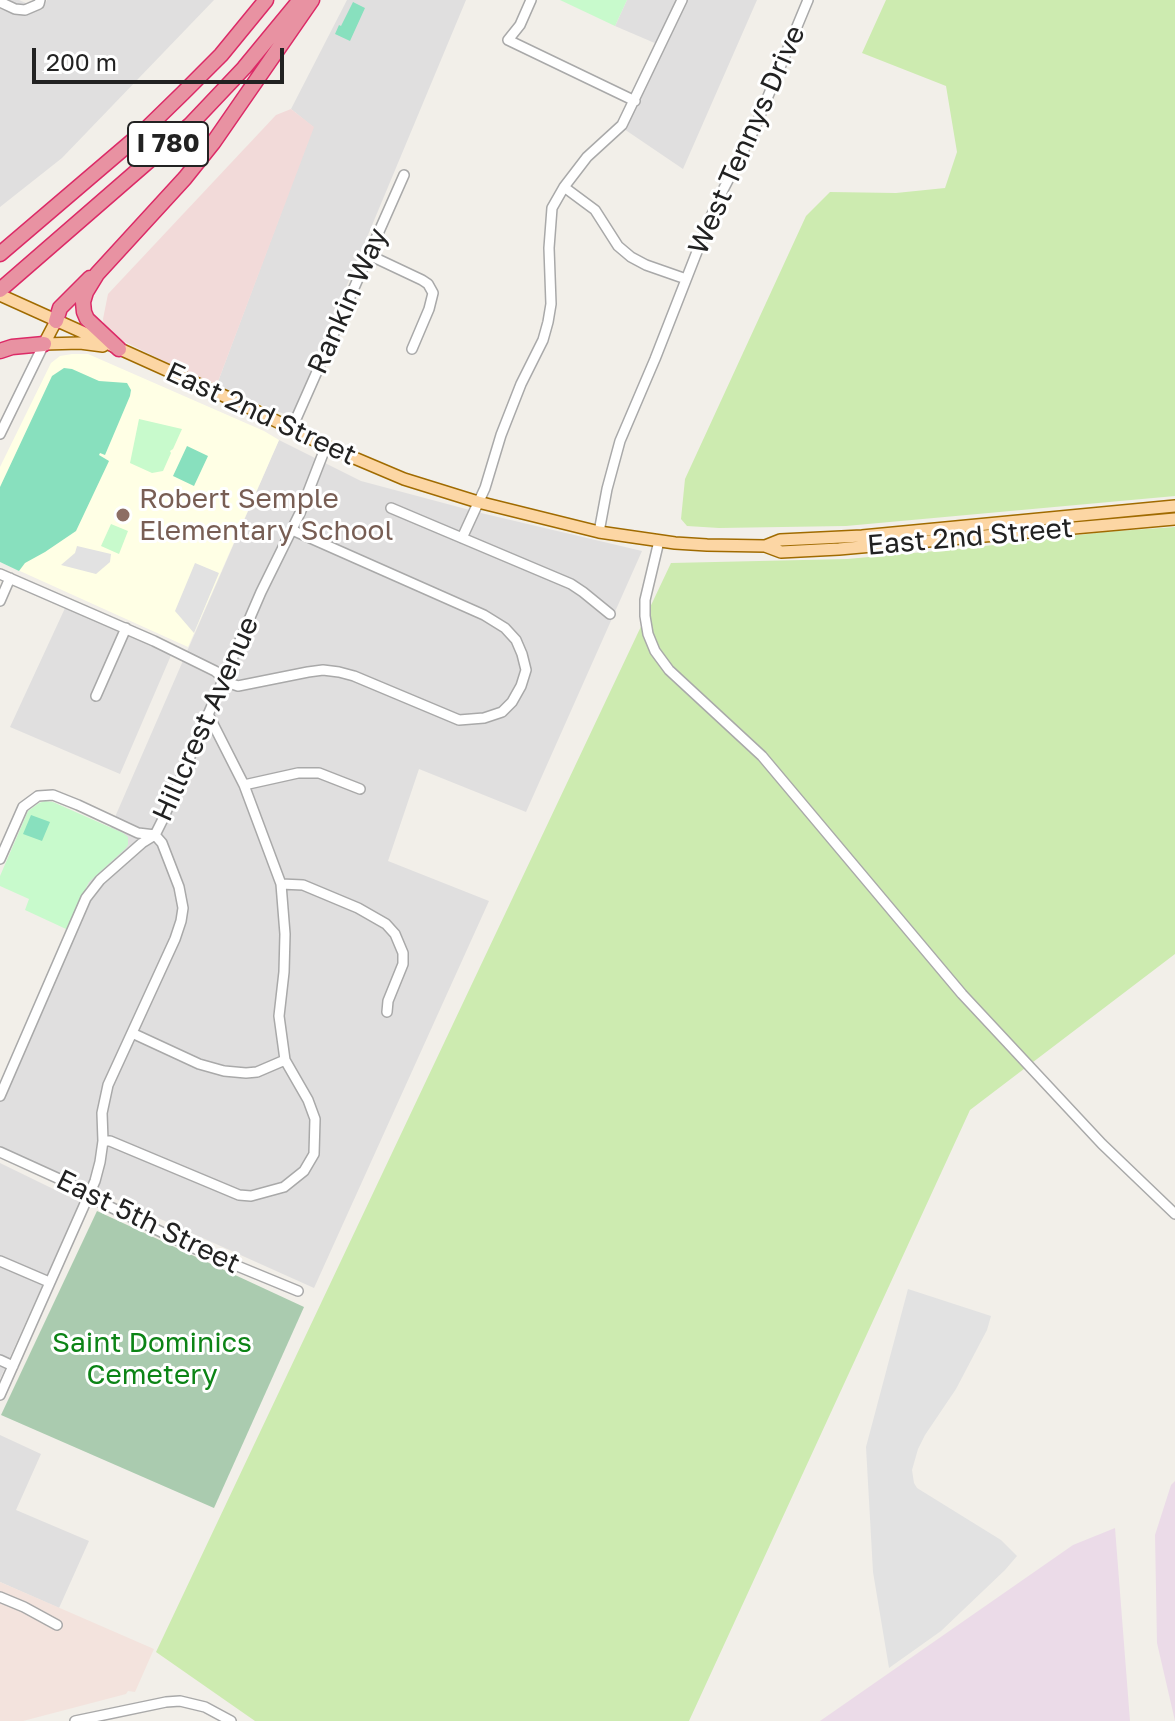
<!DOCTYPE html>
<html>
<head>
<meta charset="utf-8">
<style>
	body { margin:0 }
	#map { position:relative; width:1175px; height:1721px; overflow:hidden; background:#f2efe9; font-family:"Golos Text",sans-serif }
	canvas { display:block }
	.scale { position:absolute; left:32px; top:48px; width:252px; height:36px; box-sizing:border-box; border:4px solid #222; border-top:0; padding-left:10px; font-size:24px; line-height:28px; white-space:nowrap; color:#222; -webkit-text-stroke:6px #fff; paint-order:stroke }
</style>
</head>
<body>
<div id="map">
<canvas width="1175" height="1721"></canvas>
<div class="scale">200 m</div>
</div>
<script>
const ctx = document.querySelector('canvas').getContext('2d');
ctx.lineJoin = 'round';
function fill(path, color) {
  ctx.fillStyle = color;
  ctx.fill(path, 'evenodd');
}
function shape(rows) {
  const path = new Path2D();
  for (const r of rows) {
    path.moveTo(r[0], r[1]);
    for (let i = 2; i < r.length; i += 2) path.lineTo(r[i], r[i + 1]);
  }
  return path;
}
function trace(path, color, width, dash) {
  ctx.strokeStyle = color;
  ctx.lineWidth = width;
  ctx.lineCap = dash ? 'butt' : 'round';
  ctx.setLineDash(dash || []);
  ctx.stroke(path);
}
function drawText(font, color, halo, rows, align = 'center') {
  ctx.font = font + ' "Golos Text",sans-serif';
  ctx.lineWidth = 6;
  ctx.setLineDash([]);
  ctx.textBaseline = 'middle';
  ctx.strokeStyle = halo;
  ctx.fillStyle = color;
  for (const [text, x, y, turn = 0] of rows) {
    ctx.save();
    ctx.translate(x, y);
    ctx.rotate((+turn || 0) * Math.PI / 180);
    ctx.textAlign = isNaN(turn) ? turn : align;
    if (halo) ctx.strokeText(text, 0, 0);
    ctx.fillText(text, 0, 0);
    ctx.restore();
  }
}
const residential = shape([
	[0,0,19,0,42,10,47,0,214,0,62,158,0,207],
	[347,0,466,0,292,417,216,387,313,127,291,109],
	[627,0,757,0,683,169,624,129,657,44,615,26],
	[279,440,361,481,481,513,642,551,526,812,419,769,388,861,489,901,314,1288,0,1147,0,1102,115,817],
	[66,606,172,653,120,774,10,727],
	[0,1163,80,1202,0,1379],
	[0,1435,41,1454,16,1510,89,1541,59,1608,0,1582]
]);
const commercial = shape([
	[291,109,314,127,216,387,105,332,103,319,108,294,276,115]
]);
const industrial = shape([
	[1175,1481,1175,1721,1157,1643,1155,1535,1171,1485],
	[1115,1528,1130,1721,820,1721,1073,1545]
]);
const education = shape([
	[72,354,88,354,264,431,279,440,188,647,0,562,0,467,51,363,60,356]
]);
const military = shape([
	[0,1582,154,1649,135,1692,128,1691,126,1694,23,1721,0,1721]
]);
const grass = shape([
	[886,0,1175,0,1175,496,846,526,719,528,687,526,681,519,685,479,806,216,830,192,896,193,945,188,957,152,946,86,862,53],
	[1175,527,1175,954,970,1110,689,1721,255,1721,156,1652,671,563,847,559,968,548,1104,532]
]);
const cemetery = shape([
	[97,1211,304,1307,214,1508,1,1415]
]);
const park = shape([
	[560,0,627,0,615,26],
	[139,419,182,429,173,449,170,451,171,453,163,471,152,473,130,463],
	[111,524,128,531,119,554,101,546],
	[45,801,53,802,123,833,128,837,128,845,125,849,89,882,66,929,25,910,29,899,0,886,0,876,28,811,39,803]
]);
const pitch = shape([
	[353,2,365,8,350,41,335,34,339,25,341,26],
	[64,368,72,369,99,381,127,383,131,390,130,396,105,455,100,453,99,455,109,461,76,531,45,552,25,563,19,571,0,562,0,487,52,376],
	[187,446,208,456,194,486,173,476],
	[31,815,50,822,42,841,23,834]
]);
const parking = shape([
	[77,546,111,554,110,562,96,574,61,565,75,553],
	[195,563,219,573,194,633,175,611],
	[908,1289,991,1316,987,1330,956,1389,925,1435,918,1449,912,1470,914,1483,917,1488,1001,1540,1017,1556,1005,1570,941,1631,889,1668,873,1572,866,1447]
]);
const minor = shape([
	[531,0,520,25,508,40,635,101],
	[0,2,15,9,25,10,39,4,40,0],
	[564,187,595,210,618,246,631,257,646,265,686,279],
	[369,255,422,280,428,284,433,293,429,309,412,349],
	[292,428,404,175],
	[0,434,44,344],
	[391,508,571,584,583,592,610,614],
	[599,532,607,489,620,441,655,359,709,221,723,190,754,130,808,0],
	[462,538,485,488,501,435,521,384,543,340,548,322,551,304,549,248,552,208,564,187,587,157,622,125,682,0],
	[659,541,645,600,645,616,648,634,655,651,669,670,762,756,962,994,1102,1144,1175,1214],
	[0,574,154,641,215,671,229,683,238,686,308,672,323,670,339,672,354,676,459,720,484,718,502,712,512,702,521,686,526,670,522,654,516,640,505,628,484,615,292,530],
	[0,601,10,578],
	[96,696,126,628],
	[244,785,298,773,319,773,360,789],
	[0,859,23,807,38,796,53,795,78,805,138,833,155,835],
	[281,884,303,885,358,908,386,924,395,934,403,953,403,964,388,1001,387,1012],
	[132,1033,199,1064,224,1071,246,1073,257,1072,285,1060],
	[0,1096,86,898,100,880,142,843,155,835],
	[103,1141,110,1141,239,1195,251,1196,284,1187,304,1171,314,1154,315,1119,308,1100,285,1060,279,1016,284,972,285,934,281,884,244,785,208,714],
	[0,1152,77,1187,88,1196,196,1249,298,1291],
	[0,1261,49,1282],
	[0,1360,13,1366],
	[0,1395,95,1181,100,1162,103,1141,102,1113,108,1085,175,939,181,921,183,908,179,887,162,843,155,835,163,819,261,592,300,513,326,446],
	[0,1597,24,1607,57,1625],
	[75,1721,166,1702,180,1701,205,1707,231,1721]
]);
const major = shape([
	[0,295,242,404,326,446,404,479,478,502,599,532,675,543,707,545,765,546,780,540,862,536,1175,506],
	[44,344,80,343,103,346],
	[44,344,56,321],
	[765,546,781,552,839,549,1175,519]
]);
const highway = shape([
	[0,254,144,131,183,93,221,55,266,0],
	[0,290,190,125,244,68,300,0],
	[56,321,60,308,90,278],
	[119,349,87,319,84,312,83,302,86,292,97,274,185,178,213,143,312,0],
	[0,351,12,347,44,344]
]);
const markers = [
	[123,515,8,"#8d6e63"]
];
const shields = [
	[168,144,80]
];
const shieldNames = [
	["I 780",168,144]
];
const streetNames = [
	["West Tennys Drive",747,140,-66],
	["Rankin Way",348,301,-66],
	["East 2nd Street",261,414,25],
	["East 2nd Street",970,537,-5],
	["Hillcrest Avenue",206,719,-66],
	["East 5th Street",148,1222,26]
];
const educationNames = [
	["Robert Semple",139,499],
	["Elementary School",139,531]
];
const parkNames = [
	["Saint Dominics",152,1343],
	["Cemetery",152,1375]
];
fill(residential, '#e0dfdf');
fill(commercial, '#f2dad9');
fill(industrial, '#ebdbe8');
fill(education, '#ffffe5');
fill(military, '#f3e3dd');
fill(grass, '#cdebb0');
fill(cemetery, '#aacbaf');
fill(park, '#c8facc');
fill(pitch, '#88e0be');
fill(parking, '#e2e2e2');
trace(minor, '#a9a9a9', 12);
trace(major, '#a06b00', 14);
trace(highway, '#dc2a67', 17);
trace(minor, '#fff', 9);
trace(major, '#fcd6a4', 11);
trace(highway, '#e892a2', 14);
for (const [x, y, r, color] of markers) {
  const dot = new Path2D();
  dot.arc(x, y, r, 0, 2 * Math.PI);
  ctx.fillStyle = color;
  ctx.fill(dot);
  trace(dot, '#fff', 3);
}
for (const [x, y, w] of shields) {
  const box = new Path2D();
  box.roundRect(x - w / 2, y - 22, w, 44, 6);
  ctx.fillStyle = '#fff';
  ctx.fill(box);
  trace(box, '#222', 2);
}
drawText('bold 26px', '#222', null, shieldNames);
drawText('28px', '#222', '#fff', streetNames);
drawText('28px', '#785e54', '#fff', educationNames, 'left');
drawText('28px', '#0c8416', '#fff', parkNames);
</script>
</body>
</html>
